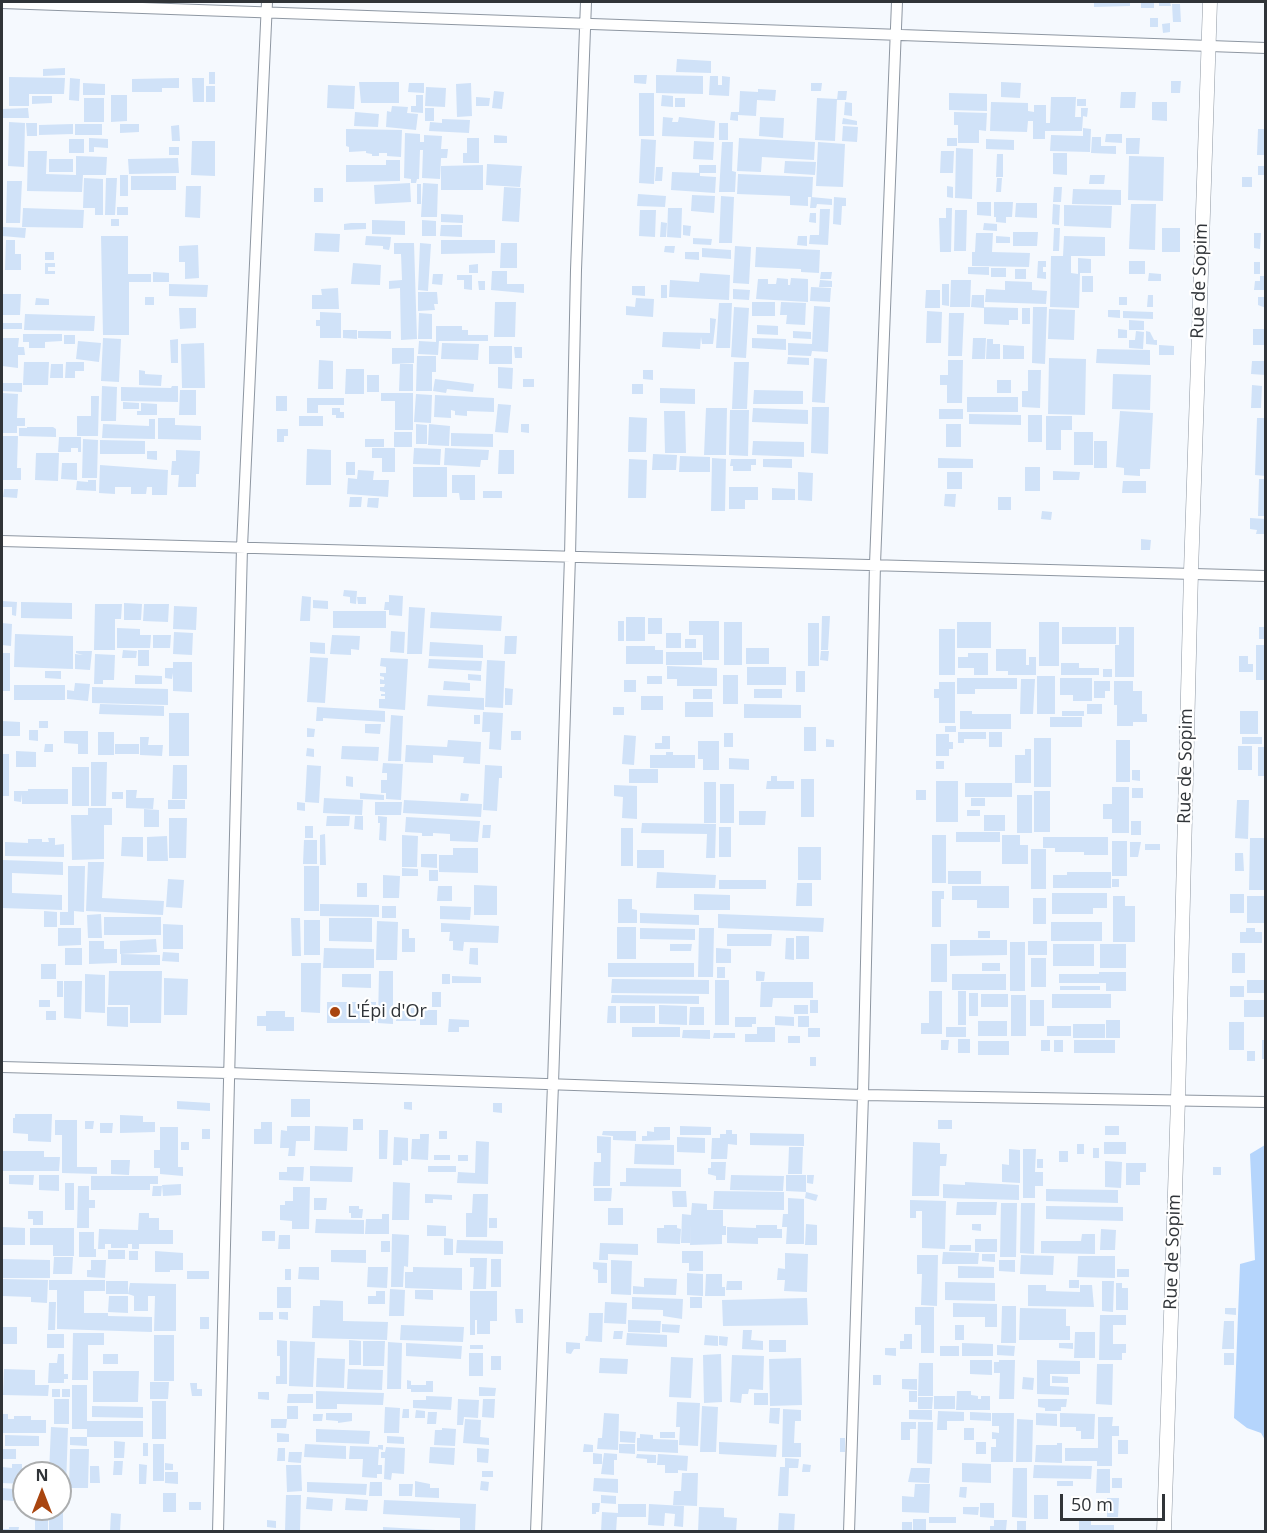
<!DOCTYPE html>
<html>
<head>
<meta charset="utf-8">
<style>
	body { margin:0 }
	#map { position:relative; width:1267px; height:1533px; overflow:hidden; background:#f5f9fe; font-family:"Open Sans",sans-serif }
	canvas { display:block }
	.frame { position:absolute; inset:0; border:3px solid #303438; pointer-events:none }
	.north { position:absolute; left:12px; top:1461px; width:60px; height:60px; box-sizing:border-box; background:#fff; border:2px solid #acaeaf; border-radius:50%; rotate:0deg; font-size:16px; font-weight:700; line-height:24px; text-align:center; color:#303438 }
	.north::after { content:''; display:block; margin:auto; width:21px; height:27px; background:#a9450f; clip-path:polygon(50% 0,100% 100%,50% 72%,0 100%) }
	.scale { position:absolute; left:1060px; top:1494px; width:105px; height:27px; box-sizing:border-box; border:3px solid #303438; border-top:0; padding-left:8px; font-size:18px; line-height:21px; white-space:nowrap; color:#303438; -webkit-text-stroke:4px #fff; paint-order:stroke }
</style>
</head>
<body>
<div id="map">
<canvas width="1267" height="1533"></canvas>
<div class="frame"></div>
<div class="north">N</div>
<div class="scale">50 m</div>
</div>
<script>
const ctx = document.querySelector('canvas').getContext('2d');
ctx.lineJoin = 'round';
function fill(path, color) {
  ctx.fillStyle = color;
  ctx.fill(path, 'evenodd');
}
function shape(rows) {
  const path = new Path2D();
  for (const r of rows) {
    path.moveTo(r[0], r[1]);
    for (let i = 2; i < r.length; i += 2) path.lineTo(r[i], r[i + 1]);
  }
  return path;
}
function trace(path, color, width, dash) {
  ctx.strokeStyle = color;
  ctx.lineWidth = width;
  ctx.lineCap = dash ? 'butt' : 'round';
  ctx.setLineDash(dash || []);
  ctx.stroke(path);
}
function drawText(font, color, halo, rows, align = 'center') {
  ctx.font = font + ' "Open Sans",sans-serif';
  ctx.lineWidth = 4.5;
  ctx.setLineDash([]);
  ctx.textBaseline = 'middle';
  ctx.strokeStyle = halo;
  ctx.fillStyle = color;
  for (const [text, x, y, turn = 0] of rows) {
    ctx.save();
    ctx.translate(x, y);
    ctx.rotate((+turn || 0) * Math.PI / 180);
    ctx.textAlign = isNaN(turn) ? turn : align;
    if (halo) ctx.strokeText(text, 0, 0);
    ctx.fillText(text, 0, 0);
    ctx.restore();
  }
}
const green = shape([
	[1265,1145,1265,1440,1261,1433,1247,1428,1234,1418,1240,1264,1255,1260,1250,1154]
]);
const building = shape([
	[1094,2,1130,2,1130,6,1094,7],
	[1141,2,1154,2,1154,8,1141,8],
	[1159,2,1170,2,1171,6,1159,6],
	[1172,4,1180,4,1181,22,1173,22],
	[1150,18,1158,18,1158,27,1150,27],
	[1170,23,1170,32,1163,33,1162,24],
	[677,59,711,61,711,73,676,72],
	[65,68,65,75,43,76,43,69],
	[209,72,215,72,215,84,209,84],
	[634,75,647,75,646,84,634,83],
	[656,75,703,76,703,94,656,93],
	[710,76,718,76,718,85,722,85,722,76,730,77,729,96,709,95],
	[9,77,65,78,64,94,29,94,29,106,9,106],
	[70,78,80,79,79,101,69,100],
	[179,78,179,88,162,88,162,92,132,92,132,79],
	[192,78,204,78,204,102,193,102],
	[1171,81,1181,81,1180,93,1171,93],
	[359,82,399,82,399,103,361,103],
	[1001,82,1021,83,1020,98,1001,97],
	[83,83,105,84,105,95,83,95],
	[409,83,424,83,424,93,408,92],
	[471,83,472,116,457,117,456,84],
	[811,83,822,83,821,91,811,91],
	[328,85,355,86,354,109,327,108],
	[206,86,215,86,215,102,206,102],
	[426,87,446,88,445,107,425,106],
	[758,89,776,90,775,101,757,100,756,116,738,115,738,121,730,120,731,112,739,112,740,91,758,92],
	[494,91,504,92,502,109,492,108],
	[838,91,847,91,846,100,837,100],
	[1121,92,1136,92,1135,108,1120,108],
	[639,93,654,93,654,136,639,136],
	[949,93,987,94,987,111,949,110],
	[111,95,127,95,127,121,111,122],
	[416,95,423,95,423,113,411,112,411,106,416,106],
	[662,95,673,96,673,107,661,106],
	[32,96,52,96,52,103,32,104],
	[476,97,490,98,489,106,476,106],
	[1051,97,1076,97,1075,117,1081,117,1081,108,1088,108,1087,117,1083,116,1082,131,1045,131,1045,139,1033,139,1033,121,1028,121,1027,132,990,131,991,102,1028,103,1028,111,1034,112,1034,105,1046,105,1046,123,1050,123],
	[84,98,104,98,104,122,84,122],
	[675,98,685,98,685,107,675,107],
	[817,98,837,99,835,141,815,140],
	[1077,99,1086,99,1086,106,1077,106],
	[845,102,852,103,852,116,844,115],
	[1152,102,1167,102,1167,121,1152,120],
	[392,106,408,107,407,113,418,114,416,130,386,127,387,111,391,112],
	[28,108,29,118,2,118,2,109],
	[425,108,434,108,434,121,425,121],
	[355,112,379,114,378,127,354,126],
	[954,112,987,113,986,131,979,130,979,143,958,143,958,125,954,125],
	[663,117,673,118,672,122,678,122,679,117,715,121,714,138,662,136],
	[760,117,784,118,783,138,759,136],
	[843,118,857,121,857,125,842,124],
	[442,119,470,120,469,133,429,131,430,122,442,123],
	[9,122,25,123,24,167,8,166],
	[26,123,37,123,37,136,27,136],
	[719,123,728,123,728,140,719,140],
	[73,124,73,134,39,135,39,125],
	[75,124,102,124,102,135,75,135],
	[120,124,139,124,139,132,120,133],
	[179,125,180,141,172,141,171,126],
	[843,126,858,127,857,142,842,141],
	[1083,128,1091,129,1090,152,1050,151,1051,135,1083,136],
	[346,129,402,130,401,157,387,156,387,153,379,153,379,156,372,156,372,154,366,153,366,151,349,152,349,147,346,146],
	[1258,129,1266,129,1266,155,1257,155],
	[405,133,420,134,420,142,424,142,424,135,442,136,441,149,448,149,447,158,441,158,440,179,422,178,423,150,420,150,419,179,417,179,416,183,411,183,411,179,404,178],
	[1106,134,1122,134,1122,143,1105,142],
	[494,135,507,136,507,143,494,143],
	[1092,137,1101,137,1101,146,1116,146,1116,154,1091,153],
	[89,138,108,139,108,148,94,147,94,152,89,152],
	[467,138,479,138,479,163,463,163,463,153,467,153],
	[739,138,815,142,814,160,762,157,761,172,737,171],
	[947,138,957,138,957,146,947,146],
	[1126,138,1140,138,1139,154,1126,154],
	[69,139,84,139,84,153,69,153],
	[641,139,656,140,654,184,639,183],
	[986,139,1014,140,1014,150,986,149],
	[192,141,215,141,215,176,191,175],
	[694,141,714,142,713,160,693,159],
	[722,142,733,142,732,171,736,172,735,192,719,192],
	[818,142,845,144,843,187,816,186],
	[169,147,179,147,179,155,169,155],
	[956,148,973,149,972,199,955,198],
	[28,151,47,151,46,174,76,175,76,156,107,157,106,175,83,175,82,192,27,191],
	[941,151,954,151,953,173,940,173],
	[1053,153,1067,153,1067,175,1053,174],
	[997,154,1003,154,1003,177,996,177],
	[1129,156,1164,157,1163,201,1128,200],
	[178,158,179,173,129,174,128,159],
	[49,159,73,159,73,172,49,172],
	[386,160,400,160,400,181,346,182,346,165,386,165],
	[785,161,816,162,815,175,784,173],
	[487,164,522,166,520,187,486,185],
	[483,165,483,190,441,190,441,166],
	[699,165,716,165,716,173,699,173],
	[1258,166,1266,166,1266,175,1258,175],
	[656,167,663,167,662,181,655,181],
	[672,172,700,173,700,176,716,177,715,193,671,190],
	[738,174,813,177,812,197,808,197,808,206,790,205,790,196,737,194],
	[120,175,128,175,128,196,120,196],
	[1090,175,1105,175,1104,184,1089,184],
	[131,176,176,176,176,190,131,190],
	[1242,177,1252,177,1252,187,1242,187],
	[84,178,103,179,103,215,95,215,95,208,83,208],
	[106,178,117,178,115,215,105,215],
	[997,178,1002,178,1001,192,996,192],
	[7,181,22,181,20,223,6,223],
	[410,183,411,202,375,204,374,185],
	[423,183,438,184,437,217,421,217],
	[417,184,421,184,421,204,417,204],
	[186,186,201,186,200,218,185,217],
	[947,186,953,187,953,198,947,197],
	[504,187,521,188,519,222,502,221],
	[1054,187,1062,187,1061,202,1053,202],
	[314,188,323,188,323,202,314,202],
	[1073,189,1121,190,1121,205,1072,204],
	[638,194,666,196,665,207,637,206],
	[692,195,715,196,714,213,691,211],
	[721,196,734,197,732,243,719,243],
	[811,197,832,199,832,205,817,204,816,208,810,208],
	[834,197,846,198,846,206,842,206,841,225,833,224],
	[977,202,991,202,991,216,977,215],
	[994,202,1013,202,1012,217,1006,217,1006,223,996,222,996,217,994,217],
	[1016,203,1037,203,1037,218,1015,217],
	[1053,204,1060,205,1059,225,1052,224],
	[1131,204,1156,204,1155,250,1129,249],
	[1064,205,1112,206,1111,228,1064,226],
	[117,207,128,207,128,215,117,215],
	[23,208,84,210,83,228,22,227],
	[668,208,682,208,681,238,667,237],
	[946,208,952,208,951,252,940,252,939,218,946,218],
	[820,209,830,209,828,245,809,244,810,235,819,235],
	[640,210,656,210,655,237,639,236],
	[955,210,967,210,966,251,954,251],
	[810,213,816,213,816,223,809,222],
	[441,214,463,215,463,223,441,222],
	[111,219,119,219,119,226,111,226],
	[372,220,405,221,405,235,372,234],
	[422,220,436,221,436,236,422,236],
	[661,222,667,223,666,237,660,237],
	[351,223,366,223,366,229,344,230,344,224],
	[984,223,997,224,997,231,983,230],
	[441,225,462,225,462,237,440,236],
	[683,225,691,226,690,236,683,235],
	[2,227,26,228,25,238,2,236],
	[1054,228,1060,228,1059,251,1053,251],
	[1162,228,1180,228,1180,252,1162,252],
	[1013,232,1038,232,1037,246,1013,246],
	[315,233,340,234,339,252,314,251],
	[976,233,993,233,992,252,1030,253,1029,267,972,266,972,252,975,252],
	[1254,233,1261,233,1260,249,1254,248],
	[101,236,128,236,128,274,151,274,151,282,129,282,129,335,103,335],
	[366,236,391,237,390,246,389,250,383,249,383,246,365,245],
	[798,236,807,236,807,246,797,245],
	[996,236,1010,237,1010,243,996,243],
	[1064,236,1105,237,1105,256,1071,256,1071,273,1078,274,1078,258,1091,259,1091,273,1080,273,1079,308,1050,307,1051,256,1063,256],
	[693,238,712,239,711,245,693,244],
	[6,240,15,240,15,254,21,254,21,270,5,270],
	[441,240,495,240,495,253,441,254],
	[394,243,414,243,417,339,401,340,400,288,389,289,389,281,402,280,401,254,394,254],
	[420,243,431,244,428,291,418,290],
	[501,243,517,243,517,268,500,268],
	[198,245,199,278,185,279,185,262,179,262,179,246],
	[665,246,675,246,674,253,664,252],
	[735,246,751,247,749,284,733,283],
	[756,247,820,250,819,273,801,272,801,269,755,267],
	[702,248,731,250,731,259,702,257],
	[45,252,54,252,54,260,45,260],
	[685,252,699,252,699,260,685,259],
	[1038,261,1046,261,1046,267,1043,267,1043,272,1046,272,1046,279,1037,278],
	[1129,261,1145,261,1145,274,1129,274],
	[1254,262,1260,262,1260,274,1254,274],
	[45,263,55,263,55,267,48,267,48,271,55,271,55,274,45,274],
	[353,263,381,265,380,285,351,284],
	[478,264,478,273,469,273,469,265],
	[968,267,989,267,989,275,968,274],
	[991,268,1006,268,1006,277,991,277],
	[1015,269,1026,269,1026,279,1015,279],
	[492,271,507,271,507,284,524,284,524,293,491,290],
	[153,272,169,273,169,282,153,282],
	[821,272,832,272,831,279,820,279],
	[700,273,730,275,729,300,669,297,670,280,699,282],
	[1149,273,1161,274,1161,281,1148,281],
	[433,274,443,274,442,285,432,284],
	[457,275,472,275,472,290,464,289,464,280,457,280],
	[1082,276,1093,276,1093,292,1082,292],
	[1260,276,1266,276,1266,290,1254,290,1255,281,1260,281],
	[777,278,788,279,788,285,790,285,791,278,808,279,808,302,756,299,758,279,768,279,768,284,776,284],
	[820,280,832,281,832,287,819,287],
	[951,280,971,280,970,307,950,307],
	[478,281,485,281,485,290,479,290],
	[1005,281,1032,282,1032,290,1047,291,1046,304,985,302,986,289,1005,290],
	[169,284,208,285,207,297,169,296],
	[942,284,949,284,949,306,942,305],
	[661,285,667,285,667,298,661,298],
	[632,286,645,286,645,296,632,295],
	[811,287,831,288,830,302,810,301],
	[338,288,339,309,312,309,312,295,322,295,321,289],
	[733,289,750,290,749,300,733,299],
	[926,290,940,290,940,308,925,308],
	[418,292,437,292,438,304,434,304,435,310,418,311],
	[2,294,21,294,20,315,2,315],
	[972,295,984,295,984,308,971,307],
	[1148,295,1153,295,1153,307,1147,307],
	[145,297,154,297,154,305,145,305],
	[1119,297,1127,297,1127,305,1119,305],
	[1258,297,1266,297,1266,308,1258,305],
	[36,298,49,299,49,305,35,305],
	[636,298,654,299,653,317,626,315,626,306,635,307],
	[495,302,516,302,515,337,494,337],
	[752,302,775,302,775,316,752,316],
	[781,302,806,303,805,325,786,324,787,315,780,315],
	[719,303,732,303,730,348,716,348],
	[814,306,830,307,828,352,812,351,811,356,788,355,788,343,812,344],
	[734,307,749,308,746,358,731,357],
	[984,307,1018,308,1018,320,1009,320,1009,325,984,324],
	[1033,307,1047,307,1045,364,1032,363],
	[179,308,196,308,196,328,180,329],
	[1022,308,1030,308,1030,324,1022,324],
	[1049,309,1075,310,1074,340,1048,339],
	[1108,310,1120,310,1120,318,1108,317],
	[927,311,942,312,941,343,926,343],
	[1123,311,1153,312,1153,319,1123,318],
	[320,312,341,313,341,338,320,338,320,326,316,326,316,320,320,320],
	[419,313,432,314,432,339,418,339],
	[949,313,964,313,962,356,948,356],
	[25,314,95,316,94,331,24,330],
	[710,318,716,319,713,344,702,344,701,337,700,349,662,347,663,332,710,333],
	[1129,320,1144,321,1144,330,1129,330],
	[2,323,22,323,22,329,2,329],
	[757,325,778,326,778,335,757,334],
	[436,326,462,326,462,330,468,330,468,335,488,335,488,341,439,341,438,355,418,354,419,341,436,342],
	[1118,329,1127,330,1127,338,1118,338],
	[1253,329,1264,329,1264,345,1253,345],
	[343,330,357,330,357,339,343,338],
	[358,331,391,331,391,339,358,338],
	[793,331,811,332,811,339,793,338],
	[1136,331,1144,332,1143,349,1129,348,1129,340,1135,340],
	[1146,331,1150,332,1154,340,1157,340,1157,345,1146,344],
	[23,334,62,334,62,341,45,342,45,348,29,348,29,342,23,342],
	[64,335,75,335,75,344,64,344],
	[3,338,19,338,18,347,24,347,25,355,18,355,18,368,2,366],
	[103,338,121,339,119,382,101,381],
	[752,338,786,339,786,350,752,348],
	[973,338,986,338,985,359,972,359],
	[178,339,178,363,171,363,170,340],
	[987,339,993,339,993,344,1000,344,1000,359,986,359],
	[78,341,101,343,99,362,76,359],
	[204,343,205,388,182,388,181,344],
	[442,343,479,344,478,360,441,359],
	[1003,345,1024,346,1024,359,1003,359],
	[1159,345,1174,346,1174,355,1159,355],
	[489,346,512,346,512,364,489,364],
	[514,347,522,347,522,358,515,358],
	[392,348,414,348,414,363,392,364],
	[1097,349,1150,350,1150,365,1096,363],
	[417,356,436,356,436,372,432,372,432,391,416,391],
	[788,357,809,358,809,365,787,364],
	[814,358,827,359,825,403,812,402],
	[1049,358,1086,359,1085,415,1048,414],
	[319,360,333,361,333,389,318,389],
	[948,360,963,360,962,403,947,403,947,385,940,385,940,375,948,375],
	[1252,361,1266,361,1266,375,1251,374],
	[24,362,49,362,48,385,23,385],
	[66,362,84,362,84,371,75,371,75,378,65,378],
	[734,362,749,362,747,409,732,409],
	[51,364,63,364,63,378,50,378],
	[400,364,413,364,413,391,399,391],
	[498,367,513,368,512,389,498,388],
	[346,369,364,369,364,394,345,394],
	[139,370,145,371,145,374,162,375,161,386,139,385],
	[643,370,653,370,653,380,643,379],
	[1028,370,1041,370,1040,408,1022,407,1022,391,1028,391],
	[1113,374,1151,375,1150,410,1112,409],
	[367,375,379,375,379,392,367,392],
	[435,379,474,384,473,392,447,389,446,393,433,391],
	[523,379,534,379,534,387,523,387],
	[997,380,1011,380,1011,393,997,393],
	[2,383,22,383,22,392,2,391],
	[632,384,643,384,643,394,632,394],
	[1252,385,1262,386,1261,408,1251,408],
	[102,386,117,387,116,421,101,421],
	[172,386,178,386,178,402,121,401,121,387,171,388],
	[660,388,695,389,695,404,660,403],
	[180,390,196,390,196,415,179,415],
	[754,390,803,391,803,404,753,404],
	[2,393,18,394,17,418,25,418,25,426,17,426,17,433,2,433],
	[381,393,413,393,413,430,395,430,395,401,381,401],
	[416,394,432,395,431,423,414,422],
	[435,395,494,398,494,412,467,411,467,416,455,415,455,411,451,410,451,418,434,417],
	[91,396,99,396,98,436,77,436,77,416,91,416],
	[276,396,287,396,287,411,276,411],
	[967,397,1018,397,1018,412,967,412],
	[307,398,344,398,344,405,318,405,318,413,307,413],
	[123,402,139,403,139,409,123,409],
	[141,403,157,404,157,415,137,415,137,411,141,411],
	[498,404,511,405,508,433,495,432],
	[812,407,829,407,828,454,811,453],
	[332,408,340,408,340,412,344,412,344,418,336,418,336,415,332,415],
	[706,408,727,408,726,455,704,455],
	[753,408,808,410,808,424,752,422],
	[939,409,963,409,963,419,939,419],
	[730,410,749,410,748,456,729,455],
	[664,411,685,411,686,453,665,453],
	[1120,411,1153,413,1150,469,1140,469,1140,476,1124,475,1124,468,1116,467],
	[969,414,1021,415,1021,425,969,424],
	[1028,415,1042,415,1042,442,1028,442],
	[299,416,323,416,323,426,299,426],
	[1046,416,1072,416,1072,430,1061,430,1061,450,1046,450],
	[629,417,647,418,646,452,628,452],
	[158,418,175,418,175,425,201,426,201,440,158,439],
	[1257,418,1266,418,1266,476,1255,475],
	[149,419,155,419,155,439,102,438,103,424,149,426],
	[416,424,427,425,427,444,416,444],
	[429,424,450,426,449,446,428,445],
	[521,424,529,424,529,433,521,432],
	[946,424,961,424,961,447,946,447],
	[27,427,53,427,56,429,56,437,19,436,19,428,27,428],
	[277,429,288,429,288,436,284,436,284,442,277,442],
	[394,432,412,432,412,447,394,447],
	[1074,432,1093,432,1093,465,1074,465],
	[451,433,493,434,493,447,451,446],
	[2,436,18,436,17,468,21,468,21,480,2,480],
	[59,437,81,437,81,452,78,452,78,448,71,448,71,452,58,452],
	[83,439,98,440,97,478,82,478],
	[365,439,384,439,384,447,365,447],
	[100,440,145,441,145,454,100,454],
	[753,441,804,442,804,457,752,455],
	[1094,441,1107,441,1107,468,1094,468],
	[372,448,395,448,395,472,382,472,382,458,372,458],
	[414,448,441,449,440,465,413,464],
	[445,448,489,450,488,460,481,460,480,467,444,465],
	[307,449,331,450,331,485,306,485],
	[176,450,200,451,199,474,196,474,196,487,178,487,179,475,171,475,172,461,176,461],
	[499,450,514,450,514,474,498,474],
	[147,451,157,451,157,460,147,459],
	[36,453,59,453,58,481,35,480],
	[653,454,677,455,676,470,652,470],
	[680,456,710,457,710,472,679,472],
	[712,458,726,459,725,511,711,511],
	[938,458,973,459,973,468,938,468],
	[629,459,647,460,646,498,628,498],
	[731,459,756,459,756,465,751,465,751,471,733,471,733,466,730,466],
	[763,459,792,459,792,468,763,467],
	[346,462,355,462,355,475,346,475],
	[62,463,77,463,77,480,61,479],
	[100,465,168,470,167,495,152,495,152,487,147,487,146,494,131,494,131,487,115,487,115,494,99,493],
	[413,467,447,467,447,497,413,497],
	[1025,467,1040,467,1040,491,1025,491],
	[358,470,374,471,373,480,389,480,388,497,347,494,348,478,357,479],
	[1053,471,1080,472,1079,480,1053,480],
	[798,472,813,473,812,501,798,500],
	[947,472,962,472,962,489,947,489],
	[452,475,475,475,475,500,460,500,459,493,452,493],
	[1259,479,1266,479,1266,516,1258,516],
	[88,480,96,480,96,491,76,490,77,481,88,482],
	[1123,481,1146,481,1146,493,1122,493],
	[729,487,758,487,758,500,745,500,745,509,729,509],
	[772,488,795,489,795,500,772,500],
	[4,489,18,489,17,498,3,497],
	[483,491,502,491,502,498,483,498],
	[945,494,956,494,955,507,944,506],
	[350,497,362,497,361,507,349,507],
	[998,497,1011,497,1011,510,998,510],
	[368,498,379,498,378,508,367,507],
	[1042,511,1052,512,1051,520,1041,519],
	[1250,518,1266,519,1266,534,1256,534,1257,530,1250,529],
	[1141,539,1151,540,1150,550,1141,550],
	[344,590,357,591,356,604,350,603,350,597,343,596],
	[389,595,403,596,402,616,389,615,389,610,384,610,385,602,389,602],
	[302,596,311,597,310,621,300,621],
	[357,597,366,597,366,604,358,604],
	[313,600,328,601,328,609,313,608],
	[2,601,17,602,16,616,12,615,12,607,2,607],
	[21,602,72,603,72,619,21,618],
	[124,603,142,604,141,620,124,620],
	[95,604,122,604,121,619,115,619,115,650,94,650],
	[144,604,169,604,168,622,143,621],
	[174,606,197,607,196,630,173,629],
	[409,607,425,608,422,654,407,654],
	[333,611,386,611,386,628,333,628],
	[431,612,502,616,501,631,430,628],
	[822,616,830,616,828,650,821,650],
	[626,617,645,617,645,641,626,641],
	[648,618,662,618,662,634,648,634],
	[618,621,624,621,624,641,618,641],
	[689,621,719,621,719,660,703,660,703,635,689,635],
	[724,622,742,622,742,665,724,665],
	[957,622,991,622,991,648,957,648],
	[1039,622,1059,622,1059,666,1039,666],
	[2,623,12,624,11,646,2,645],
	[808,623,819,623,819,666,808,666],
	[1062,627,1116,627,1116,644,1062,644],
	[1119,627,1134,627,1134,677,1115,677,1115,645,1119,645],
	[1259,627,1266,627,1266,639,1259,639],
	[117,628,140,629,140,635,151,635,150,648,117,648],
	[939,629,955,629,955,675,939,675],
	[391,631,405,632,404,653,390,652],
	[174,632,193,633,192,655,173,654],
	[666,633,681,633,681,648,666,648],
	[15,634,73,636,73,669,14,667],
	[153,635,171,635,170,648,153,648],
	[332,635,360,636,359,650,351,649,351,655,330,654],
	[505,636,517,636,516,654,504,654],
	[685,639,696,639,696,648,685,648],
	[310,642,325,643,325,654,310,653],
	[430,642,483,645,483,658,429,656],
	[1256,645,1266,645,1266,680,1256,680],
	[626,646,655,646,655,650,663,650,663,664,626,664],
	[746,648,769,648,769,664,746,664],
	[996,649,1026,649,1026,665,1029,665,1029,657,1036,657,1036,675,1008,675,1008,671,996,671],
	[123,650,137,651,136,658,122,658],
	[138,650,149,650,149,666,138,666],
	[76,651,92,651,90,670,75,669,75,654,83,655,76,653],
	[821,651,829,651,828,661,820,660],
	[666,652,702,652,702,665,666,665],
	[2,653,10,653,10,691,2,691],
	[968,653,988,653,988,675,974,675,974,668,958,668,958,657,968,657],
	[95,654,115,655,114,680,103,680,103,684,94,684],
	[1239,656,1248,656,1248,664,1253,664,1253,672,1239,672],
	[310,657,328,658,325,703,307,702],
	[381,658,408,659,405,710,379,708,379,699,385,699,385,696,381,696,381,694,385,694,385,692,380,691,380,687,384,687,385,684,380,684,380,679,384,680,384,677,380,676,380,673,386,673,386,667,380,666],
	[429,659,482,661,481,671,428,668],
	[487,660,505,661,503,708,485,707],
	[173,662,192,662,192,692,173,691,173,673,172,679,165,678,165,668,173,668],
	[1061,663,1079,663,1079,668,1099,668,1099,675,1061,675],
	[667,666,717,668,717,686,677,686,677,679,667,679],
	[747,667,786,667,786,685,747,685],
	[1103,669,1112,669,1112,677,1103,677],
	[45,671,61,671,61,679,45,678],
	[796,671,805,671,805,692,796,692],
	[468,674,481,675,481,681,468,680],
	[135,675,162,676,162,684,135,684],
	[723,675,738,675,738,704,723,704],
	[647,676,662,676,662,684,647,684],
	[1037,676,1055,676,1055,714,1037,714],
	[957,678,1017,678,1017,689,975,689,975,694,957,694],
	[1060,678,1092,678,1092,701,1073,701,1073,695,1060,695],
	[1021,679,1035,679,1033,714,1020,714],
	[624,680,636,680,636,692,624,692],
	[444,681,470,683,470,691,443,690],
	[1094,681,1110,681,1110,691,1105,691,1105,698,1094,698],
	[1114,681,1133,681,1133,691,1142,691,1142,714,1147,714,1147,722,1133,722,1133,726,1117,726,1117,705,1114,705],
	[939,682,955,682,955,723,939,723,939,698,934,698,934,689,939,689],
	[75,683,90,684,88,701,67,699,67,690,74,691],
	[14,685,65,685,65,700,14,700],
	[92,687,168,689,168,705,92,703],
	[505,688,513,689,512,705,505,705],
	[693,689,712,689,712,699,693,699],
	[754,689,782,689,782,698,754,698],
	[428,695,484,698,484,710,427,706],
	[641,696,663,696,663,710,641,710],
	[685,702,713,702,713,717,685,717],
	[100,704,164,706,164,716,99,714],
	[744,704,801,705,801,718,744,718],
	[1087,704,1102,704,1102,714,1087,714],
	[317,707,385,711,385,722,323,718,323,721,316,721],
	[613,707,624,707,624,715,613,715],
	[960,711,972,711,972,714,1011,714,1011,729,960,729],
	[1062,711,1084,711,1084,716,1062,716],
	[1240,711,1258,711,1258,734,1240,734],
	[483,712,503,713,501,750,489,749,490,732,482,732],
	[169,713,189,713,189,756,169,756],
	[391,715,403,716,401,761,388,761],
	[474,715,480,715,480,724,474,724],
	[1050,717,1082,717,1082,727,1050,727],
	[2,721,20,722,20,736,2,736],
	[39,721,48,721,48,728,39,728],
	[365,724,381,724,380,734,365,733],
	[945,726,956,726,956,732,945,732],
	[804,727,816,727,816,751,804,751],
	[307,728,315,729,314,737,307,737],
	[29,730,38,730,38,741,29,740],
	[64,731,88,731,88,754,78,754,78,744,64,743],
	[511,731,521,731,521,740,511,740],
	[98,732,114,732,114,755,98,755],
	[958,732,986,732,986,739,964,739,964,743,958,743],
	[989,732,1002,732,1002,747,989,747],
	[724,733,733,733,733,747,724,747],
	[936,734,949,734,949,742,953,742,953,749,949,749,949,756,936,756],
	[624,735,636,736,634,765,622,764],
	[662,736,670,736,670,749,655,749,655,743,662,743],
	[140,737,149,737,148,745,163,745,162,756,140,755],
	[1242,737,1262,737,1262,744,1242,744],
	[1034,738,1051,738,1051,787,1034,787],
	[826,739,834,740,834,747,826,747],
	[448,740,481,742,480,764,463,763,464,757,433,755,433,763,405,762,406,745,447,747],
	[1116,740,1130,740,1130,782,1116,782],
	[698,741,719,741,719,770,703,770,703,759,698,759],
	[45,744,53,744,53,752,44,752],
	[115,744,139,744,139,754,115,754],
	[342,746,379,747,378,761,341,759],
	[1238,746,1252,746,1252,770,1238,770],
	[1258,747,1266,747,1266,776,1258,776],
	[307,748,314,749,314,757,306,756],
	[1025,749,1031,749,1031,783,1015,783,1015,755,1025,755],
	[16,751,36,752,36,767,16,767],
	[666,752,673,752,673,755,695,755,695,768,650,768,650,755,666,755],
	[2,754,9,754,9,796,2,796],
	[729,758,749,759,749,770,729,769],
	[936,761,944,761,944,769,936,769],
	[91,762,107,762,106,806,91,806],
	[383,763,403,764,401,800,386,799,386,793,381,793,381,780,387,780,387,773,382,773],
	[173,765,187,765,187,799,172,799],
	[307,765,321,766,319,803,305,802],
	[485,765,502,766,502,778,499,778,497,811,483,810],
	[72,767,89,767,89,806,72,806],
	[629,769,658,769,658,783,629,783],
	[1132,770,1140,770,1140,781,1132,780],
	[346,776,353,777,353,787,346,786],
	[771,776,777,776,777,781,794,781,794,789,766,789,767,781,771,781],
	[801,779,814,779,814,817,801,817],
	[936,781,958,781,958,822,936,822],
	[704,782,716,782,716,823,704,823],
	[965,783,1012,783,1012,797,965,797],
	[720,784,734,784,734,823,720,823],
	[614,785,637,786,637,819,622,818,623,797,614,796],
	[1112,787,1129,787,1129,833,1112,833,1112,819,1103,819,1103,804,1112,804],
	[1132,788,1143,788,1143,798,1132,798],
	[28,789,68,789,68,804,22,804,22,794,21,802,14,801,14,791,28,791],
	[126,790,137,790,136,798,154,798,153,809,126,808],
	[916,790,926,790,926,800,916,800],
	[1034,791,1050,791,1050,832,1034,832],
	[112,792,123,792,123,799,112,799],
	[360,793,384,795,384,800,360,799],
	[461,793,469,794,468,801,460,801],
	[1017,795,1032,795,1032,833,1017,833],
	[324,798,363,800,362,815,323,813],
	[971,798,985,798,985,806,971,806],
	[168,800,185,800,185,809,168,809],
	[404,800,482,804,481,817,403,813],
	[1237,800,1249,800,1248,839,1235,838],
	[297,802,305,803,305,811,297,810],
	[375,802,402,802,401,815,375,815],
	[88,808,112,808,112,825,104,825,104,859,72,860,71,815,88,815],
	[144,809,159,810,159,827,144,827],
	[967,810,980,810,980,816,967,816],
	[739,811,766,811,765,825,739,825],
	[984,815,1005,815,1005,831,984,831],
	[327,816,350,816,349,826,326,826],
	[355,816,363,816,363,830,354,829],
	[378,816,387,817,386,841,379,840,380,823,378,823],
	[406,817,480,821,478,842,450,841,450,834,433,833,433,836,422,836,422,833,405,832],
	[169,818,187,818,186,858,169,858],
	[1131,821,1141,821,1141,835,1131,835],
	[642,823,716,824,715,858,706,858,707,834,641,833],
	[483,825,491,825,490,838,482,838],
	[305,826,313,826,313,838,305,838],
	[719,827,731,827,731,857,719,857],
	[621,828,633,828,633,866,621,866],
	[956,832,1000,832,1000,842,956,842],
	[325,834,326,865,320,865,320,835],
	[402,835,418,836,417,867,402,867],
	[932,835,946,835,946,883,932,883],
	[1002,835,1020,835,1020,845,1028,845,1028,864,1002,864],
	[167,836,168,861,147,861,147,837],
	[122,837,143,837,143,857,121,856],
	[1043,837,1108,837,1108,855,1084,855,1084,852,1055,852,1055,848,1043,848],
	[48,838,55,838,55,845,64,844,64,857,5,856,5,842,28,843,28,839,42,839,42,842,49,842],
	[1250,838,1266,838,1266,890,1249,890],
	[304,840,317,840,317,864,303,864],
	[1112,841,1127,841,1127,876,1112,876],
	[1130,842,1141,842,1138,857,1130,857],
	[1145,844,1160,844,1160,850,1145,850],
	[798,847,821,847,821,880,798,880],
	[453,848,478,848,478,873,439,872,439,855,453,855],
	[1031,849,1046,849,1046,889,1031,889],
	[637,850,664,850,664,868,637,868],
	[1235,853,1243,853,1244,871,1235,871],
	[421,854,437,854,437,868,421,867],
	[2,860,63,862,63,875,12,873,12,893,62,895,62,910,2,908],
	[88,862,104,862,102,898,164,901,163,915,86,911],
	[68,866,85,866,84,912,74,911,74,925,60,925,60,912,68,912],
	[304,866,319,866,319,911,304,911],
	[402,868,418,869,418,876,402,876],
	[429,870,438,870,438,881,429,881],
	[948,871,981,871,981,884,948,884],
	[657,872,716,875,715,888,656,888],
	[1067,872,1111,872,1111,888,1053,888,1053,875,1067,875],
	[383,875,400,876,399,898,383,898],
	[168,879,184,880,182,908,166,907],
	[1112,879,1119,879,1119,887,1112,887],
	[719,880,766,880,766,889,719,889],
	[357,883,367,883,367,897,357,897],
	[797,883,812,883,812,906,796,906],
	[474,885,497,886,497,915,474,915],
	[438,886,452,886,452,901,437,901],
	[952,886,1009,886,1009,908,977,908,977,900,952,900],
	[932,891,944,891,944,899,941,899,941,927,932,927],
	[1052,893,1107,893,1107,908,1093,908,1093,914,1052,914],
	[694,894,730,895,730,910,694,910],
	[1230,894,1244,894,1244,913,1230,913],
	[1113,896,1125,896,1125,906,1135,906,1135,942,1113,942],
	[1247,896,1264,896,1264,923,1247,923],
	[1033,898,1046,898,1046,924,1033,924],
	[618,899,632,899,632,909,637,910,637,923,618,923],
	[320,904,379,905,379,917,320,916],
	[382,906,396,906,396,918,382,918],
	[440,906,471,907,470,920,440,919],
	[44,911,57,912,57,927,44,927],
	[640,913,699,915,699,925,640,923],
	[101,914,102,938,88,938,87,915],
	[718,914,824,918,823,932,718,928],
	[104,917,161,917,161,935,104,935],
	[291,918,300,918,301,956,292,956],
	[329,918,372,918,372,942,329,941],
	[304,920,320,920,320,955,304,955],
	[377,921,398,922,397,960,376,960],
	[1051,922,1102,922,1102,941,1051,941],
	[441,923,499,926,498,943,464,942,463,951,453,950,453,941,449,941,450,932,441,932],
	[163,924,183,925,183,949,163,949],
	[617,927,636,927,636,959,617,959],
	[58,928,81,928,81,945,58,946],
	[640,928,695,929,695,940,640,939],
	[699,928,714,928,713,977,698,977],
	[1246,928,1255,928,1255,932,1262,932,1262,943,1240,943,1240,932,1246,932],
	[402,929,409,929,409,938,415,938,415,952,402,952],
	[978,931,990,931,990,938,978,938],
	[727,934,772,934,771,946,727,946],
	[796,936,809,936,809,959,796,959],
	[786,938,794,938,794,960,785,959],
	[156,939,157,952,120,954,120,941],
	[950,940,1007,940,1007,955,950,956],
	[89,941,104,941,104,949,117,949,117,963,89,964],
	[1028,941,1047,941,1047,955,1028,955],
	[1010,942,1025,942,1025,991,1010,991],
	[670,944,692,944,691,951,670,951],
	[931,944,947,944,947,982,931,982],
	[1053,944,1094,944,1094,966,1053,966],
	[1100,944,1126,944,1126,968,1100,968],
	[65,948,82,948,82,965,65,965],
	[324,948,374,949,374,968,323,968],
	[470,948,478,948,478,965,469,964],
	[716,948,731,949,731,963,716,963],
	[163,952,179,953,179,962,162,961],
	[1232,953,1245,953,1245,973,1232,973],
	[121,954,160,955,160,965,121,965],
	[1031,958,1046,958,1046,987,1031,987],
	[301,963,321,963,320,1013,301,1012],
	[608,963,694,963,694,977,608,977],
	[982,963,1000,963,1000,971,982,971],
	[41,964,56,964,56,979,41,979],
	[717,967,725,967,725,978,717,978],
	[109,971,162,971,161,1023,130,1023,130,1005,108,1005],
	[379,971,393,971,393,1024,378,1023],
	[756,971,765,972,764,981,756,981],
	[1099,972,1126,972,1126,991,1106,991,1106,983,1059,983,1059,974,1099,974],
	[85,974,105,975,105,1013,85,1012],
	[342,974,371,974,371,988,342,987],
	[442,974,450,974,450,984,442,984],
	[952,974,1006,974,1006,990,952,990],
	[452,976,481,977,481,983,452,983],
	[164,978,188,979,187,1015,164,1015],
	[612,979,709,980,709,994,611,993],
	[715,980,729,980,729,1025,715,1025],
	[1247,980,1266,980,1266,993,1247,993],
	[57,981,63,981,63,997,57,997],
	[64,981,82,981,81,1019,64,1018],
	[761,982,813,982,813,998,773,998,772,1007,760,1007],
	[1060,986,1100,986,1100,990,1060,990],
	[1230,986,1244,986,1244,997,1230,997],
	[929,991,942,991,942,1034,921,1034,921,1023,929,1023],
	[958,991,966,991,966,1025,958,1025],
	[432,992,441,992,441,1007,432,1007],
	[969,993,978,993,978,1016,969,1016],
	[981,994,1008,994,1008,1007,981,1007],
	[1052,994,1111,994,1111,1008,1052,1008],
	[612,995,699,996,699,1004,611,1003],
	[1011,995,1026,995,1026,1036,1011,1036],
	[39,1000,50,1000,50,1007,39,1007],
	[810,1000,818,1000,818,1013,810,1013],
	[1030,1000,1044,1000,1044,1026,1030,1026],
	[1244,1000,1266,1000,1266,1017,1244,1017],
	[327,1002,376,1002,376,1023,327,1023],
	[397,1005,416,1005,416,1021,396,1021],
	[659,1005,687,1006,687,1025,659,1024],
	[794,1005,808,1005,808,1014,794,1014],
	[608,1006,616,1006,616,1023,607,1023],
	[620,1006,655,1006,655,1023,620,1023],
	[107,1007,128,1007,128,1027,107,1026],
	[690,1007,704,1007,704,1025,689,1025],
	[420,1010,437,1010,437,1025,420,1025],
	[46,1011,56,1011,56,1020,46,1020],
	[266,1011,285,1011,285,1017,294,1017,294,1031,266,1031,266,1026,257,1026,257,1016,266,1016],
	[775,1016,794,1017,794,1026,775,1025],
	[798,1016,809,1016,809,1027,798,1027],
	[735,1017,756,1017,756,1024,752,1024,752,1027,735,1027],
	[449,1019,469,1020,469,1027,459,1027,459,1032,448,1032],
	[1106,1020,1120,1020,1120,1038,1106,1038],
	[978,1021,1007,1021,1007,1036,978,1036],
	[1229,1022,1244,1022,1244,1050,1229,1050],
	[1073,1024,1105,1024,1105,1038,1073,1038],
	[1047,1026,1071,1026,1071,1036,1047,1036],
	[632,1027,680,1027,680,1037,632,1037],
	[757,1027,775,1027,775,1042,745,1042,745,1034,757,1034],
	[946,1027,966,1027,966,1037,946,1037],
	[808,1028,820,1028,820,1037,808,1037],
	[683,1030,710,1030,710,1039,682,1038],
	[714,1033,735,1033,735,1038,713,1038],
	[788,1036,800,1036,800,1043,788,1043],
	[958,1039,970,1039,970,1053,958,1053],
	[941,1040,949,1040,948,1050,941,1050],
	[1041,1040,1050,1040,1050,1051,1041,1051],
	[1054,1040,1063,1040,1063,1052,1054,1052],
	[1074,1040,1115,1040,1115,1053,1074,1053],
	[1262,1040,1266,1040,1266,1059,1262,1059],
	[978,1041,1009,1041,1009,1055,978,1055],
	[1247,1051,1255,1051,1255,1061,1247,1061],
	[810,1057,816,1057,816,1066,810,1066],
	[291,1099,310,1099,310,1117,291,1117],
	[177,1101,210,1103,210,1111,177,1109],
	[404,1102,412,1102,412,1110,404,1109],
	[493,1103,502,1103,502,1113,493,1112],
	[15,1114,52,1114,51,1142,28,1141,28,1134,13,1133,13,1118,15,1118],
	[120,1115,143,1116,143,1122,155,1122,155,1132,120,1133],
	[353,1119,363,1119,363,1130,353,1130],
	[55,1120,77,1120,77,1167,97,1167,97,1174,62,1173,62,1135,55,1135],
	[938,1120,952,1120,952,1129,938,1129],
	[85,1121,94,1121,93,1129,85,1129],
	[261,1122,272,1122,272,1144,254,1144,254,1129,261,1129],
	[100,1123,113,1123,112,1133,100,1133],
	[287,1126,310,1126,310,1141,296,1141,295,1156,288,1156,289,1148,280,1148,281,1130,287,1131],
	[315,1126,348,1127,347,1151,314,1150],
	[680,1126,711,1127,711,1135,680,1135],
	[1105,1126,1119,1126,1119,1135,1105,1135],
	[160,1127,178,1127,178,1167,183,1167,183,1176,160,1174,160,1168,154,1168,154,1150,160,1150],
	[654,1127,670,1127,670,1140,642,1141,642,1136,647,1136,647,1131,654,1132],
	[202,1129,210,1129,210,1139,202,1139],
	[379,1130,388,1130,387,1159,379,1159],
	[726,1130,732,1130,732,1134,737,1134,737,1145,728,1144,727,1159,711,1159,712,1138,720,1138,720,1134,726,1134],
	[439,1131,447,1131,447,1139,439,1139],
	[603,1131,636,1131,636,1141,613,1140,613,1136,602,1135],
	[750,1133,804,1134,804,1146,750,1145],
	[420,1134,429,1134,428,1160,411,1159,412,1139,420,1139],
	[597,1136,611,1137,610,1186,593,1186,594,1162,601,1162,601,1153,597,1153],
	[394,1137,408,1138,408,1161,402,1160,402,1165,393,1165],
	[677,1137,705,1138,705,1153,677,1152],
	[476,1141,489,1142,488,1184,457,1183,458,1172,475,1173],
	[181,1142,189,1142,189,1150,181,1150],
	[913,1142,940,1143,940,1154,947,1154,946,1166,940,1166,939,1196,912,1196],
	[1104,1142,1126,1142,1126,1154,1104,1154],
	[635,1144,674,1145,674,1165,634,1164],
	[1077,1144,1084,1144,1084,1154,1077,1154],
	[789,1147,803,1147,802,1174,788,1174],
	[1093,1148,1099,1148,1099,1158,1093,1158],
	[1009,1149,1020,1150,1020,1183,1002,1182,1002,1164,1009,1165],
	[1023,1149,1036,1149,1035,1172,1043,1172,1043,1186,1035,1186,1035,1198,1023,1198],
	[2,1151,44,1151,44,1157,60,1157,59,1171,2,1171],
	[1059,1151,1068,1151,1068,1162,1059,1162],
	[434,1155,450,1155,450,1160,434,1160],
	[458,1155,468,1155,468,1161,458,1161],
	[1037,1159,1043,1159,1043,1168,1037,1168],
	[111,1160,130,1160,129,1175,111,1174],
	[1105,1161,1122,1162,1121,1188,1105,1187],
	[711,1162,726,1162,725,1180,716,1180,716,1176,708,1174,708,1168,711,1168],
	[1126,1163,1146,1163,1146,1172,1140,1172,1140,1185,1126,1185],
	[310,1166,353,1167,352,1182,310,1181],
	[428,1166,456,1166,456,1172,428,1172],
	[287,1167,304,1167,303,1181,279,1180,279,1172,287,1172],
	[1213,1167,1221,1167,1221,1175,1213,1175],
	[626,1168,681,1169,681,1187,620,1186,620,1182,626,1182],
	[9,1175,34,1175,33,1185,9,1184],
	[39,1175,59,1175,59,1191,39,1190],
	[731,1175,784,1176,783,1191,730,1190],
	[786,1175,806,1175,806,1192,786,1191],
	[807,1175,814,1175,813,1184,807,1183],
	[91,1176,158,1176,158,1184,150,1184,150,1190,91,1190],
	[393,1182,410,1183,409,1220,392,1220],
	[965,1182,1019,1185,1019,1200,943,1198,943,1184,965,1185],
	[65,1183,74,1183,74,1210,65,1210],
	[181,1184,181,1195,163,1196,162,1185],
	[78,1186,89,1186,89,1200,95,1200,95,1208,89,1208,89,1228,77,1228],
	[153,1186,162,1186,161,1196,152,1196],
	[293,1187,310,1187,309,1229,292,1229,292,1221,280,1220,280,1205,285,1205,285,1201,293,1201],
	[594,1188,612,1188,611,1201,594,1201],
	[1046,1189,1118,1190,1118,1203,1046,1201],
	[672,1191,686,1191,687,1207,673,1207],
	[714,1191,784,1192,784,1210,713,1209],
	[806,1192,818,1195,816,1201,805,1198],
	[425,1194,452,1195,452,1200,433,1199,433,1203,425,1203],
	[473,1194,488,1194,487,1237,466,1237,466,1213,472,1213],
	[314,1198,327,1198,326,1210,314,1210],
	[788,1198,804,1199,804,1244,786,1244,787,1227,782,1227,783,1214,788,1214],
	[910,1200,946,1201,945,1249,922,1248,922,1211,916,1211,916,1218,910,1218],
	[957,1202,997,1202,996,1215,956,1215],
	[692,1203,707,1204,707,1210,723,1210,723,1226,726,1226,726,1235,722,1235,722,1244,690,1245,691,1220,690,1243,681,1243,682,1214,691,1215],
	[1001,1203,1017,1203,1016,1257,1000,1257],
	[1021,1203,1035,1203,1034,1254,1020,1253],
	[349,1206,359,1206,359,1209,363,1209,362,1218,351,1218,351,1213,349,1213],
	[1046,1206,1123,1207,1123,1221,1046,1219],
	[608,1208,623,1208,623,1225,608,1225],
	[28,1211,43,1211,43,1225,33,1225,33,1219,28,1219],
	[139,1213,149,1213,149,1218,159,1218,159,1230,173,1230,173,1244,139,1244,139,1249,132,1249,132,1244,128,1244,128,1248,111,1248,111,1244,105,1244,105,1249,98,1249,99,1229,138,1230],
	[382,1214,389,1214,389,1234,365,1234,366,1219,382,1219],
	[489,1218,497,1218,497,1228,489,1228],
	[316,1219,364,1220,364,1234,315,1233],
	[806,1224,817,1225,817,1245,805,1245],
	[972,1224,981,1224,981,1231,972,1230],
	[427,1225,446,1226,446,1236,427,1236],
	[664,1225,677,1225,677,1228,681,1229,680,1244,657,1243,657,1228,664,1228],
	[756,1225,777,1225,777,1229,782,1229,782,1238,758,1238,758,1244,727,1243,727,1227,756,1228],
	[2,1227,25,1228,25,1245,2,1245],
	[30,1228,74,1228,74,1256,53,1256,53,1245,30,1245],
	[1101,1229,1116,1230,1115,1250,1100,1250],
	[262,1231,275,1231,275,1241,262,1241],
	[79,1232,94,1232,94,1249,96,1249,96,1257,79,1257],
	[392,1234,409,1235,408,1267,404,1266,403,1287,391,1287],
	[1082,1234,1095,1234,1095,1254,1041,1253,1041,1241,1081,1241],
	[279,1235,290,1235,290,1249,278,1249],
	[444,1238,453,1239,453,1255,444,1255],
	[975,1239,997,1239,997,1252,975,1252],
	[457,1240,503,1241,503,1254,456,1253],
	[381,1241,390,1241,390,1252,381,1252],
	[600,1243,638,1244,638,1255,608,1254,608,1260,599,1260],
	[950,1245,971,1245,971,1251,949,1251],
	[108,1250,125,1250,125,1259,108,1259],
	[331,1250,366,1250,366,1263,331,1262],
	[129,1251,138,1251,138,1260,129,1260],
	[155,1251,183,1253,183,1270,170,1270,170,1272,155,1272],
	[682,1251,703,1251,703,1271,689,1271,689,1263,682,1263],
	[943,1252,979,1253,978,1264,942,1264],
	[785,1253,808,1254,807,1292,784,1291,785,1280,777,1280,778,1268,785,1269],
	[982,1254,995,1254,995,1262,982,1261],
	[917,1255,938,1255,937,1306,921,1305,922,1274,917,1274],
	[1021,1255,1054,1256,1053,1275,1020,1274],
	[1078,1256,1115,1256,1115,1278,1077,1277],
	[54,1257,73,1257,72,1274,53,1274],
	[470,1258,487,1258,486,1289,473,1289,474,1267,470,1267],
	[2,1259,50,1260,50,1278,2,1278],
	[491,1259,501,1259,501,1287,491,1287],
	[91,1260,106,1260,105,1278,87,1277,87,1270,91,1270],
	[611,1260,632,1261,631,1295,611,1294],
	[999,1260,1015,1260,1015,1272,999,1271],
	[593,1262,607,1263,607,1283,598,1283,598,1270,593,1269],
	[958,1266,994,1267,994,1278,958,1278],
	[299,1267,319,1267,319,1280,298,1279],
	[368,1267,388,1267,387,1288,367,1287],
	[413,1267,462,1268,462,1290,405,1288,405,1272,413,1272],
	[285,1269,291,1269,291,1280,285,1280],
	[1117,1269,1129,1269,1129,1277,1117,1277],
	[187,1271,209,1271,209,1279,187,1279],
	[687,1273,703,1274,703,1296,687,1295],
	[706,1274,722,1274,722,1287,725,1287,725,1296,705,1296],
	[644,1278,677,1279,676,1295,633,1294,633,1286,644,1287],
	[2,1279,48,1280,47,1303,31,1302,31,1297,2,1296],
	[49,1280,105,1280,105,1291,84,1291,84,1313,108,1313,108,1316,152,1317,152,1332,57,1329,57,1290,49,1290],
	[1069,1280,1079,1280,1079,1288,1069,1288],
	[106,1281,128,1281,128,1294,106,1294],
	[727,1281,742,1281,742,1290,726,1290],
	[1102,1281,1114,1281,1113,1312,1102,1311],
	[945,1282,995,1283,995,1301,945,1300],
	[130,1283,176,1284,176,1331,154,1331,155,1296,148,1296,148,1311,134,1311,134,1296,128,1294],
	[1116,1283,1122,1283,1122,1288,1128,1288,1128,1310,1116,1310],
	[1028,1285,1046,1285,1046,1291,1080,1292,1080,1285,1092,1285,1094,1307,1028,1306],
	[277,1287,291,1287,291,1308,277,1308],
	[390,1289,405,1290,404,1316,389,1316],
	[415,1290,433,1290,433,1300,415,1299],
	[376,1291,385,1291,385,1304,368,1304,368,1296,376,1296],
	[470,1291,497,1291,497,1321,490,1321,490,1334,477,1334,477,1320,475,1320,475,1335,470,1335],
	[109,1296,128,1296,128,1313,108,1312],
	[632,1297,683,1299,682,1319,663,1316,663,1310,632,1309],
	[690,1297,702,1297,702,1308,690,1308],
	[807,1298,808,1325,723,1326,722,1300],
	[320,1300,343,1301,343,1321,388,1322,387,1340,312,1338,313,1306,320,1306],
	[49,1302,56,1302,55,1330,48,1330],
	[605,1302,627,1303,626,1324,604,1323],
	[953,1303,997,1304,997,1327,985,1327,985,1317,953,1317],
	[1002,1306,1016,1306,1016,1343,1001,1343],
	[915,1307,934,1307,934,1353,921,1353,921,1325,915,1325],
	[1020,1308,1066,1309,1066,1326,1070,1326,1070,1340,1019,1340],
	[1225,1308,1236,1308,1236,1315,1225,1314],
	[515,1309,523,1309,523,1323,516,1323],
	[259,1312,273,1312,273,1320,259,1320],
	[279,1312,288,1312,288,1320,279,1319],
	[589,1313,603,1313,602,1342,585,1341,586,1336,588,1336],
	[1100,1315,1126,1315,1126,1325,1113,1325,1113,1344,1126,1344,1126,1353,1122,1353,1122,1360,1099,1360],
	[200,1317,209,1317,209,1329,200,1329],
	[628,1320,661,1321,660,1333,628,1332],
	[1224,1321,1234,1321,1234,1349,1222,1349],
	[662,1324,680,1325,679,1333,662,1332],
	[401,1325,464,1327,463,1342,400,1340],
	[955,1325,964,1325,964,1340,955,1340],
	[2,1327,17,1327,17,1344,2,1344],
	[743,1330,752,1330,751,1340,763,1341,763,1350,742,1349],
	[614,1331,623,1331,622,1339,613,1339],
	[1075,1332,1095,1332,1095,1358,1074,1358],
	[73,1333,104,1333,104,1345,88,1345,88,1380,72,1380],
	[627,1333,667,1335,667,1347,626,1345],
	[47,1334,64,1334,64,1348,47,1348],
	[904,1334,912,1334,912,1349,900,1349,900,1341,904,1341],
	[154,1335,174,1335,174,1381,154,1381],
	[705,1335,718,1336,718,1346,704,1345],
	[719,1336,728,1337,727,1346,719,1345],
	[277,1340,287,1341,287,1384,276,1384,276,1376,280,1376,280,1356,277,1356],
	[349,1340,361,1341,361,1365,349,1365],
	[769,1340,786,1340,786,1352,769,1352],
	[290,1341,315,1342,313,1387,289,1386],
	[363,1341,385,1341,384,1366,363,1366],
	[388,1342,402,1343,401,1389,387,1389],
	[566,1342,580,1343,580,1349,574,1349,571,1354,566,1353],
	[406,1343,462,1346,461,1359,406,1356],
	[962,1343,993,1344,993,1356,962,1356],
	[1059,1343,1073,1343,1073,1349,1059,1348],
	[470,1345,483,1345,483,1349,470,1349],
	[997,1345,1015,1346,1014,1356,997,1355],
	[940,1346,959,1346,959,1356,940,1356],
	[885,1348,896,1348,896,1356,885,1355],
	[469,1353,483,1353,483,1376,469,1376],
	[1224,1353,1234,1353,1234,1365,1224,1365],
	[58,1354,64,1354,64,1374,68,1374,68,1379,64,1379,64,1383,48,1383,49,1363,57,1363],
	[103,1354,118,1354,118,1364,103,1364],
	[721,1354,722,1402,704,1403,703,1355],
	[732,1355,764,1356,763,1390,749,1389,748,1394,742,1394,741,1403,730,1402],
	[491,1356,501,1356,501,1370,491,1370],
	[671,1357,693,1358,691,1398,669,1397],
	[317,1358,345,1359,344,1388,316,1387],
	[600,1358,628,1359,627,1374,599,1373],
	[801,1358,802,1405,770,1406,769,1359],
	[970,1360,992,1360,992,1375,970,1374],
	[999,1360,1015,1360,1014,1399,999,1399,1000,1373,994,1373,994,1362,999,1362],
	[1037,1360,1080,1361,1080,1374,1050,1374,1050,1386,1069,1387,1069,1395,1037,1394],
	[919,1363,933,1363,933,1396,918,1396],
	[1097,1364,1113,1364,1112,1405,1096,1404],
	[4,1369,35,1370,35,1385,49,1385,48,1396,3,1395],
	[348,1369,383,1370,382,1390,347,1389],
	[93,1371,139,1371,138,1402,93,1402],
	[873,1375,881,1375,881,1385,873,1385],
	[1052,1376,1068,1377,1068,1383,1052,1383],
	[1023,1377,1034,1378,1033,1390,1022,1389],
	[902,1379,917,1379,917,1390,902,1389],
	[407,1380,411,1381,411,1385,426,1385,426,1381,433,1381,433,1392,411,1392,411,1389,407,1389],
	[150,1382,169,1382,168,1399,150,1399],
	[190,1383,197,1383,197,1389,202,1389,202,1396,192,1396],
	[72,1385,87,1385,87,1421,143,1421,143,1437,87,1437,87,1429,72,1429],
	[479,1387,496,1388,495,1396,479,1396],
	[52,1389,60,1389,60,1397,52,1397],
	[62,1389,70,1389,70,1397,62,1397],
	[316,1391,384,1393,383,1405,337,1404,337,1409,316,1409],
	[909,1391,917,1391,917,1402,909,1402],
	[957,1391,971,1391,971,1395,978,1396,978,1399,981,1399,981,1396,990,1396,990,1410,956,1410],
	[258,1392,269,1392,269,1400,258,1399],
	[754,1393,768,1393,768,1405,754,1405],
	[288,1394,313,1394,313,1403,287,1403],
	[426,1396,452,1397,451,1410,413,1408,413,1400,426,1400],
	[934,1396,955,1396,955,1409,934,1409],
	[918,1397,933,1397,932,1409,918,1409],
	[54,1399,69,1399,69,1424,54,1424],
	[458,1399,479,1400,478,1418,464,1417,463,1425,457,1425],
	[483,1399,495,1399,494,1418,482,1417],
	[1038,1399,1067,1399,1066,1407,1061,1407,1061,1411,1045,1411,1045,1408,1038,1407],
	[152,1401,166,1401,166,1439,152,1439],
	[677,1402,700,1403,698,1446,679,1445,680,1427,676,1427],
	[92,1406,143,1407,143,1418,92,1417],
	[287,1406,298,1406,298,1419,287,1419],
	[702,1406,718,1407,716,1452,700,1452],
	[385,1407,400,1408,399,1433,384,1433],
	[770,1408,780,1408,779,1424,769,1423],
	[403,1409,409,1409,409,1418,402,1418],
	[783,1409,801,1410,801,1421,795,1421,794,1443,801,1443,801,1457,782,1457],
	[416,1410,425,1411,425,1418,415,1418],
	[909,1410,932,1410,932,1420,909,1419],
	[938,1411,964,1412,964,1421,947,1421,947,1430,937,1430],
	[428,1412,437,1412,436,1424,427,1424],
	[970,1412,991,1413,991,1421,970,1420],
	[326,1413,352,1413,352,1421,338,1423,338,1421,326,1420],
	[604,1413,619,1414,618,1450,597,1449,598,1438,602,1438],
	[992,1413,1014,1413,1013,1462,991,1462,991,1447,996,1447,996,1439,992,1439,992,1432,999,1433,999,1426,992,1426],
	[1036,1413,1057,1414,1057,1426,1036,1425],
	[1060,1413,1095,1414,1094,1439,1081,1439,1081,1431,1076,1431,1076,1427,1060,1427],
	[2,1414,8,1414,8,1419,14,1419,14,1416,31,1416,31,1420,46,1420,46,1433,2,1433],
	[313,1414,323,1414,322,1421,313,1421],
	[1098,1417,1113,1417,1112,1426,1119,1426,1119,1436,1112,1436,1112,1466,1097,1466,1097,1461,1065,1461,1065,1448,1098,1448],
	[271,1419,287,1419,286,1428,271,1428],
	[465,1419,481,1420,480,1437,489,1438,489,1445,463,1443],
	[1017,1419,1033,1420,1032,1462,1016,1462],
	[901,1422,916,1422,916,1429,910,1429,910,1440,901,1440],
	[918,1422,933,1422,932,1464,917,1463],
	[51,1427,68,1428,66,1487,60,1487,60,1473,49,1473],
	[442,1428,456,1429,455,1446,434,1445,435,1430,442,1430],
	[964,1428,974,1428,974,1440,964,1440],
	[316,1429,370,1431,369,1444,316,1442],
	[620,1431,636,1432,635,1443,620,1442],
	[660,1432,675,1432,675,1438,660,1438],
	[277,1433,289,1434,289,1442,277,1442],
	[640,1434,653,1435,653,1439,678,1440,678,1453,637,1451,637,1438,640,1438],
	[5,1435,39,1436,39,1446,5,1446],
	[387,1436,404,1437,404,1444,387,1443],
	[70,1437,87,1437,87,1446,70,1445],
	[840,1438,845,1438,845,1452,840,1452],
	[1118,1440,1128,1440,1128,1454,1118,1454],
	[114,1441,125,1442,124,1458,114,1458],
	[719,1442,777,1445,776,1457,719,1454],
	[976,1442,986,1442,986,1454,976,1454],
	[143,1443,148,1443,148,1456,143,1456],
	[1057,1443,1062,1443,1062,1463,1035,1462,1036,1445,1057,1445],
	[153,1444,164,1444,164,1481,153,1481],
	[305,1444,346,1446,346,1459,304,1457],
	[584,1444,593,1445,593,1452,583,1452],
	[619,1444,635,1444,635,1454,619,1453],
	[378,1445,383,1445,383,1450,379,1449,378,1465,382,1465,382,1474,377,1474,377,1478,362,1477,363,1459,349,1459,350,1446,378,1447],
	[386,1447,405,1448,404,1474,392,1473,391,1480,384,1479,385,1458,381,1458,381,1452,385,1452],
	[430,1447,455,1448,454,1465,429,1463],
	[278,1448,285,1448,285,1461,277,1461],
	[477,1448,489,1449,488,1463,477,1462],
	[2,1449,16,1449,16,1459,2,1459],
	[70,1449,89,1449,88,1488,69,1488],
	[289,1452,302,1452,301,1463,288,1462],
	[593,1453,602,1454,602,1464,593,1464],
	[604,1453,617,1454,617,1460,614,1460,614,1475,601,1474],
	[637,1454,656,1455,656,1463,647,1463,647,1459,636,1458],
	[658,1454,688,1456,687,1471,678,1470,678,1473,665,1473,665,1465,657,1465],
	[785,1458,799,1459,798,1468,789,1468,788,1496,778,1496,780,1467,785,1467],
	[114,1461,123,1461,122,1475,113,1475],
	[165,1463,173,1464,173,1470,165,1470],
	[962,1463,991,1464,991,1483,962,1482],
	[12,1464,22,1464,22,1468,29,1468,29,1473,24,1473,24,1484,2,1483,2,1467,12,1468],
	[139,1464,147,1465,146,1484,139,1484],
	[803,1464,811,1465,810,1472,802,1472],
	[286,1465,301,1465,302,1491,287,1492],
	[1034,1465,1092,1466,1091,1479,1033,1478],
	[90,1466,99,1466,100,1483,90,1483],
	[911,1468,930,1468,929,1483,908,1482],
	[1013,1468,1027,1468,1027,1518,1012,1517],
	[1097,1469,1110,1469,1110,1493,1096,1493],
	[482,1471,493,1471,493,1477,482,1477],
	[165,1472,178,1472,178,1484,165,1483],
	[682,1473,698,1473,697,1506,673,1505,674,1491,681,1491],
	[594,1478,618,1479,618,1493,593,1491],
	[1112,1478,1122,1478,1122,1488,1112,1488],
	[415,1481,430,1484,430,1488,439,1488,439,1498,415,1497],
	[481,1481,489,1482,488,1491,480,1490],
	[1057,1481,1073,1481,1073,1486,1057,1486],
	[307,1482,367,1484,366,1495,307,1492],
	[370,1482,382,1482,382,1496,369,1496],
	[399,1484,413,1484,412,1496,399,1496],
	[915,1484,930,1484,929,1513,902,1512,902,1496,914,1497],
	[960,1487,967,1487,966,1498,959,1497],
	[2,1488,24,1490,24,1502,2,1500],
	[163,1493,176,1493,176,1512,163,1512],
	[286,1495,301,1495,300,1532,285,1532],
	[601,1495,616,1496,616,1504,601,1503],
	[1034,1495,1048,1495,1048,1519,1034,1519],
	[307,1497,333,1499,332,1511,306,1509],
	[346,1498,368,1500,367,1511,345,1510],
	[1107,1498,1119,1498,1118,1517,1107,1517],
	[384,1500,476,1504,475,1532,460,1532,460,1518,383,1514],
	[189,1502,201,1502,201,1510,189,1510],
	[592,1503,600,1503,599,1512,596,1512,596,1514,592,1514],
	[980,1503,994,1503,994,1518,980,1517],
	[618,1504,646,1504,646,1517,617,1517,616,1532,601,1532,602,1512,618,1513],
	[649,1504,684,1506,683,1527,674,1526,675,1514,665,1513,664,1526,648,1525],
	[699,1507,724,1508,724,1517,737,1518,736,1532,698,1532],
	[963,1507,979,1507,978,1515,963,1514],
	[60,1508,63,1508,63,1532,49,1532,49,1509],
	[111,1513,121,1514,120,1532,110,1532],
	[779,1513,795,1514,794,1532,778,1532],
	[929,1517,956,1517,956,1523,929,1523],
	[35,1518,48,1519,48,1530,35,1530],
	[913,1519,926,1519,926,1532,913,1532],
	[267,1520,276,1521,276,1528,267,1527],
	[994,1520,1007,1520,1006,1530,990,1530,990,1526,994,1526],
	[1017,1521,1026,1521,1026,1532,1017,1532],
	[1079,1521,1091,1521,1091,1525,1114,1525,1114,1532,1079,1532],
	[902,1522,912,1522,912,1532,902,1532],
	[9,1527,19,1527,18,1532,2,1532,2,1529,9,1529],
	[383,1527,436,1530,436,1532,383,1532]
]);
const minor = shape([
	[2,3,1266,48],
	[2,541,1266,576],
	[2,1067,228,1073,863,1095,1266,1102],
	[218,1532,242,547,267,2],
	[536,1532,553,1084,570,556,576,270,586,2],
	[849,1532,863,1095,875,564,897,2]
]);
const tertiary = shape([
	[1164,1532,1178,1099,1191,572,1210,2]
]);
const markers = [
	[335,1012,6,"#a9450f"]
];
const streetNames = [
	["Rue de Sopim",1200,281,-88],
	["Rue de Sopim",1186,766,-89],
	["Rue de Sopim",1173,1252,-88]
];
const poiNames = [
	["L'Épi d'Or",347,1012]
];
fill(green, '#b5d5fc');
fill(building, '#d0e2f8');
trace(minor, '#8e97a2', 12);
trace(tertiary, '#8e97a2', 15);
trace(minor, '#fff', 10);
trace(tertiary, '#fff', 14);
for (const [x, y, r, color] of markers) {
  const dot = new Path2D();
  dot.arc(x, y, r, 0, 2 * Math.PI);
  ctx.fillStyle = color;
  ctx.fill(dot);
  trace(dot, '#fff', 2);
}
drawText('18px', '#303438', '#fff', streetNames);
drawText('18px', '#303438', '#fff', poiNames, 'left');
</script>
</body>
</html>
